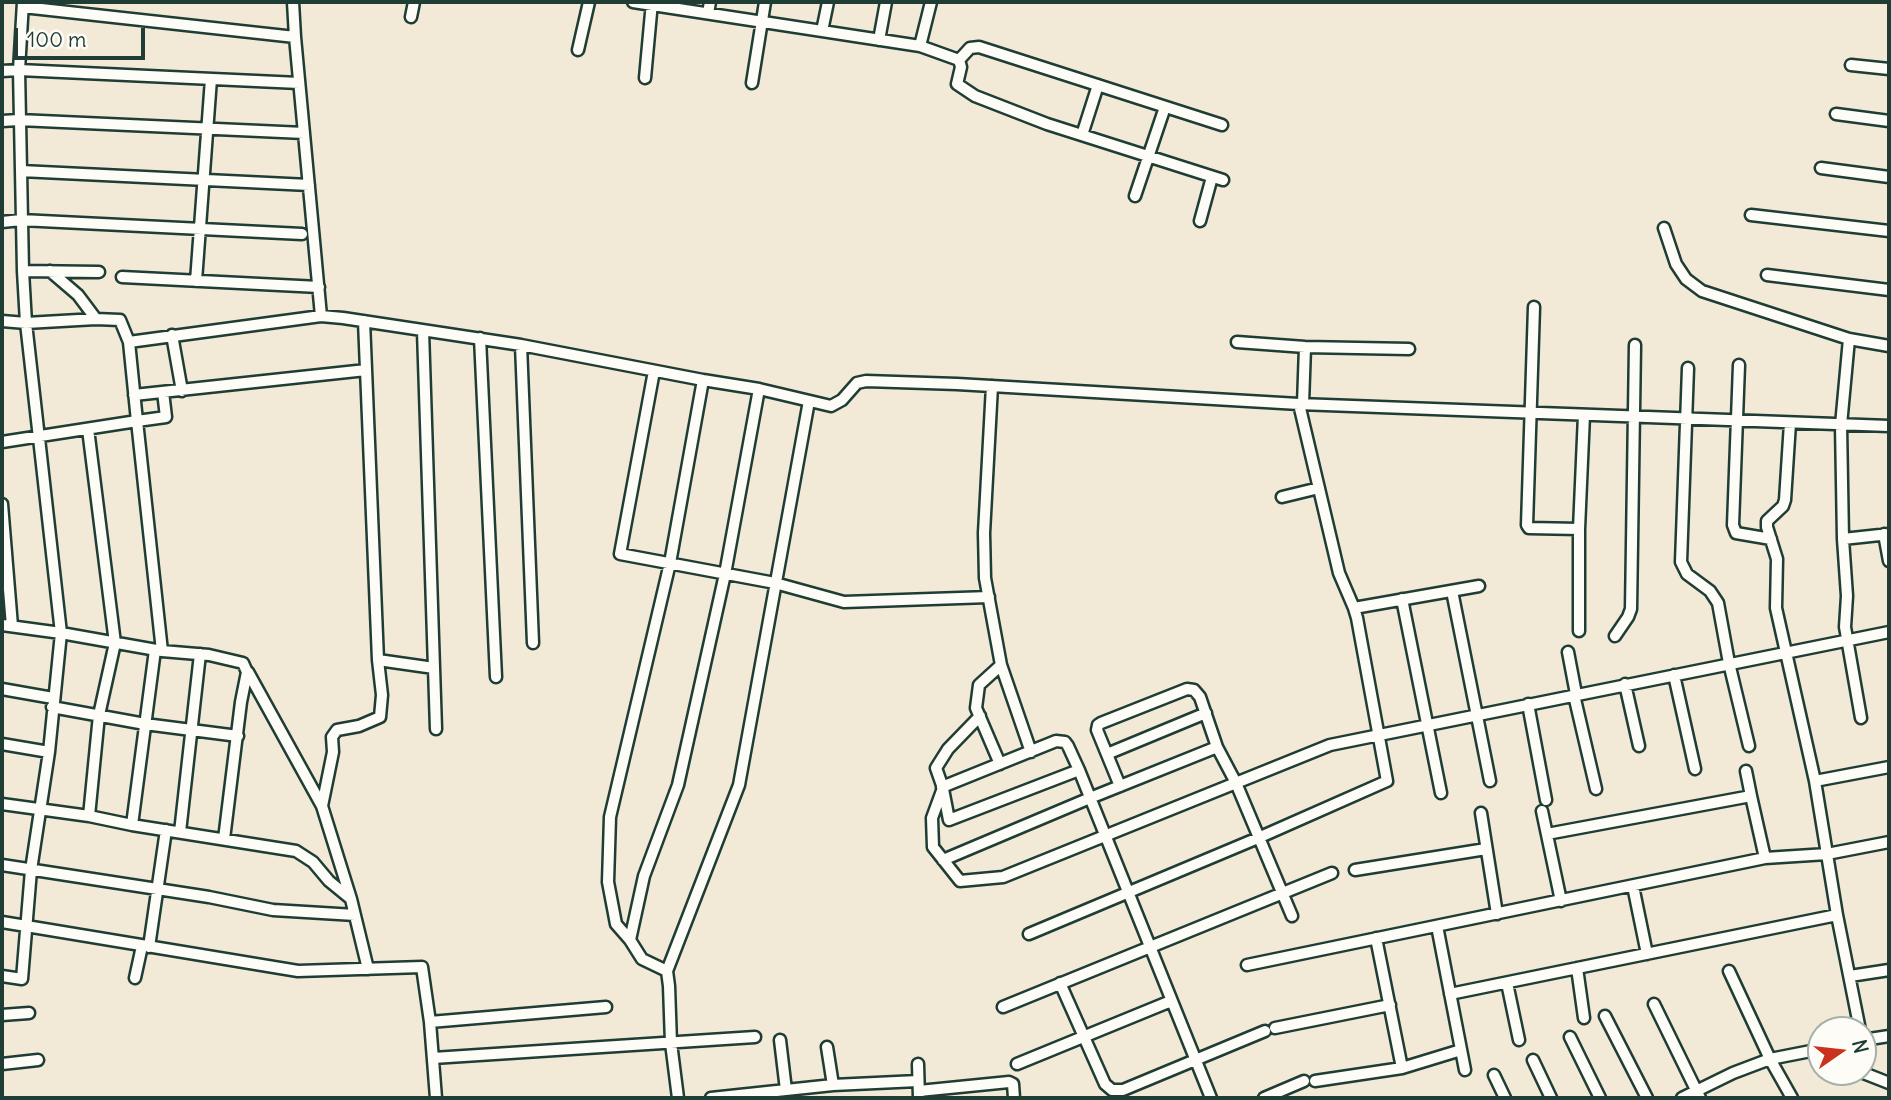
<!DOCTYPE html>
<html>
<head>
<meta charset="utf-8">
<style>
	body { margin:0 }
	#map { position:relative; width:1891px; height:1100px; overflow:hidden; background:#f2e9d7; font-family:Delius,sans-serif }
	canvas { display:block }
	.frame { position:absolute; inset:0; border:4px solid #1f3d34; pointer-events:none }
	.north { position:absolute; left:1807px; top:1016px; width:70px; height:70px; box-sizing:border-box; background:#fdfcf7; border:2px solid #a4b0a9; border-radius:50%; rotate:76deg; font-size:19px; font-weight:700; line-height:28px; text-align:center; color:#1f3d34 }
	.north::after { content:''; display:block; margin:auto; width:24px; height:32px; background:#c8321e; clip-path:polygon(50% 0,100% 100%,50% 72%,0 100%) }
	.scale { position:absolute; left:14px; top:28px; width:131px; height:32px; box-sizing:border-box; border:4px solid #1f3d34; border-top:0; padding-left:9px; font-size:21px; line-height:24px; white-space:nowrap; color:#1f3d34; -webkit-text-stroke:5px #fdfcf7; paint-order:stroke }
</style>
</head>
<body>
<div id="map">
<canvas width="1891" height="1100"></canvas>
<div class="frame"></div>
<div class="north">N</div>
<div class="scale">100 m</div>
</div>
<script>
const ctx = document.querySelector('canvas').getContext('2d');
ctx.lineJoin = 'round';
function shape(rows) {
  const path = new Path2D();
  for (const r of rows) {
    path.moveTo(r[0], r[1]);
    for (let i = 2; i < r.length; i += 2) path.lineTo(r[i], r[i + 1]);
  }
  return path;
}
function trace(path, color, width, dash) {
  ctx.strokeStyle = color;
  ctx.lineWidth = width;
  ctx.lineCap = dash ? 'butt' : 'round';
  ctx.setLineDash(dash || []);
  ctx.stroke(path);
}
const minor = shape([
	[293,2,295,37,321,316],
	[633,2,920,46,959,60],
	[23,7,295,37],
	[708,13,710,2],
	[411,17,414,2],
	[822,31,828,2],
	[879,40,886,2],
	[920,46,931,2],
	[578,50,589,2],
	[959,60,961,67,957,84,975,96,1047,124,1223,180],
	[959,60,970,48,979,47,1222,125],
	[1851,65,1889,69],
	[2,71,19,70,299,83],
	[645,78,652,2],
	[752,83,765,2],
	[1836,114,1889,121],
	[2,121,19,120,304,133],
	[1082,135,1098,85],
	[1821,168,1889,177],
	[21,171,309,185],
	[1135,196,1165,107],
	[1751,215,1889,231],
	[1200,221,1212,177],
	[2,222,21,220,302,234],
	[1664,228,1676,264,1686,279,1702,291,1849,339,1889,346],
	[23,271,99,272],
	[50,271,78,295,96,319],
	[1767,275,1889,290],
	[122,277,319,287],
	[196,281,211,79],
	[1534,307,1527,525,1529,528,1579,529],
	[2,321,26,323,96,319,120,320,129,342],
	[423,331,436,729],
	[172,335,182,391],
	[480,338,496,677],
	[1849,339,1841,425,1843,539,1847,596,1845,627,1861,718],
	[1237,342,1305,347,1409,349],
	[521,345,533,643],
	[1739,365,1733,525,1736,533,1771,539],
	[1688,368,1681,562,1687,574,1710,591,1718,603,1729,663,1749,746],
	[654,371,620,554,775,583,844,602,989,597],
	[992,386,984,533,985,578,1001,665,979,685,976,708,1000,764],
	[134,395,366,370],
	[1303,404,1305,347],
	[1790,423,1785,500,1783,506,1767,521,1767,527,1777,559,1776,608,1815,781],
	[88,429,115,643,99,715,89,816],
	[2,442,137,421,129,342,321,316,343,318,521,345,703,380,759,389,831,406,842,400,857,383,866,381,957,384,1299,404,1889,426],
	[1282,497,1319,488],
	[2,504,12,626],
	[1884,534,1889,561],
	[1843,539,1889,534],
	[1452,591,1490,781],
	[1402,599,1441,793],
	[1354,608,1479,586],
	[2,625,61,633,162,651,209,655,243,663,247,672,241,702,224,839],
	[1579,631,1579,529,1584,415],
	[1615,636,1628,617,1631,609,1635,345],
	[162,651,137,421,166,417,163,392],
	[1568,652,1576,694],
	[378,660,434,668],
	[1001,665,1031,752],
	[248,672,322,806,351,899,368,969],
	[1674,675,1695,769],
	[1625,684,1639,746],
	[2,689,53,698],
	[1574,695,1596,789],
	[1528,704,1546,800],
	[52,707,145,724,238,736],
	[980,716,948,749,936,768,943,788,932,818,933,847,960,881,1003,877,1330,745,1889,632],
	[2,744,49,752],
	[1107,754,1206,713],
	[1746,771,1751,796],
	[1120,786,1097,730,1098,725,1101,723,1187,689,1194,690,1200,697,1217,747,1236,783,1292,916],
	[942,787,1056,741,1065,742,1068,746,1079,770,1211,1098],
	[943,789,949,820,1079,770],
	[2,804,89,816,132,825,296,851,313,862,329,881,351,899],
	[322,806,333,752,332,737,337,730,359,726,380,717,382,695,378,660,364,321],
	[1542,811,1561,901],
	[1481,813,1497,914],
	[132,825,155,650],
	[180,832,200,654],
	[1547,834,1751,796,1765,858],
	[943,860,1090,798,1217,747],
	[2,865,209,897,273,910,355,915],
	[1355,870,1486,849],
	[1633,886,1647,954],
	[2,922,298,971,422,967,430,1022,436,1098],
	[1437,926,1465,1070],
	[1029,934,1258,838,1387,781,1357,618,1354,608,1339,573,1299,404],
	[1376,938,1402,1068],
	[630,940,616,924,608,882,610,817,670,563,703,380],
	[149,947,166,830],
	[1247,965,1765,858,1827,854,1889,842],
	[1577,968,1584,1018],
	[667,971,739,785,809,401],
	[1729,971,1770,1059,1792,1098],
	[2,976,22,979,31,870,49,752,61,633,26,323,23,271,19,70,23,2],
	[1850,976,1889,970],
	[135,978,142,946],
	[1060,983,1105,1084,1112,1090,1123,1090,1265,1031],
	[1507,983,1519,1040],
	[1450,994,1837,915],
	[1654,1004,1700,1098],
	[1003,1007,1332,873],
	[2,1015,29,1013],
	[1605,1016,1647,1098],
	[430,1022,606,1007],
	[1275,1028,1390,1005],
	[1860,1030,1837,915,1815,781,1889,767],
	[1570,1037,1600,1098],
	[780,1040,786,1090],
	[1863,1040,1889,1036],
	[827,1047,833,1085],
	[433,1058,755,1037],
	[1533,1060,1551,1098],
	[2,1064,38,1060],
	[918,1064,919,1098],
	[1017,1064,1171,1001],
	[1861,1072,1889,1083],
	[1494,1075,1505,1098],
	[1315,1081,1402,1068,1461,1050],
	[919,1091,1009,1082,1013,1084,1014,1098],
	[678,1098,671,1043,669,986,667,971,642,959,630,940,644,876,678,785,725,574,759,389],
	[711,1098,833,1085,918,1081],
	[1264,1098,1304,1081],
	[1682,1098,1733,1073,1770,1059,1821,1049]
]);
trace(minor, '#1f3d34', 15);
trace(minor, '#fdfcf7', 10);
</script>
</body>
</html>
